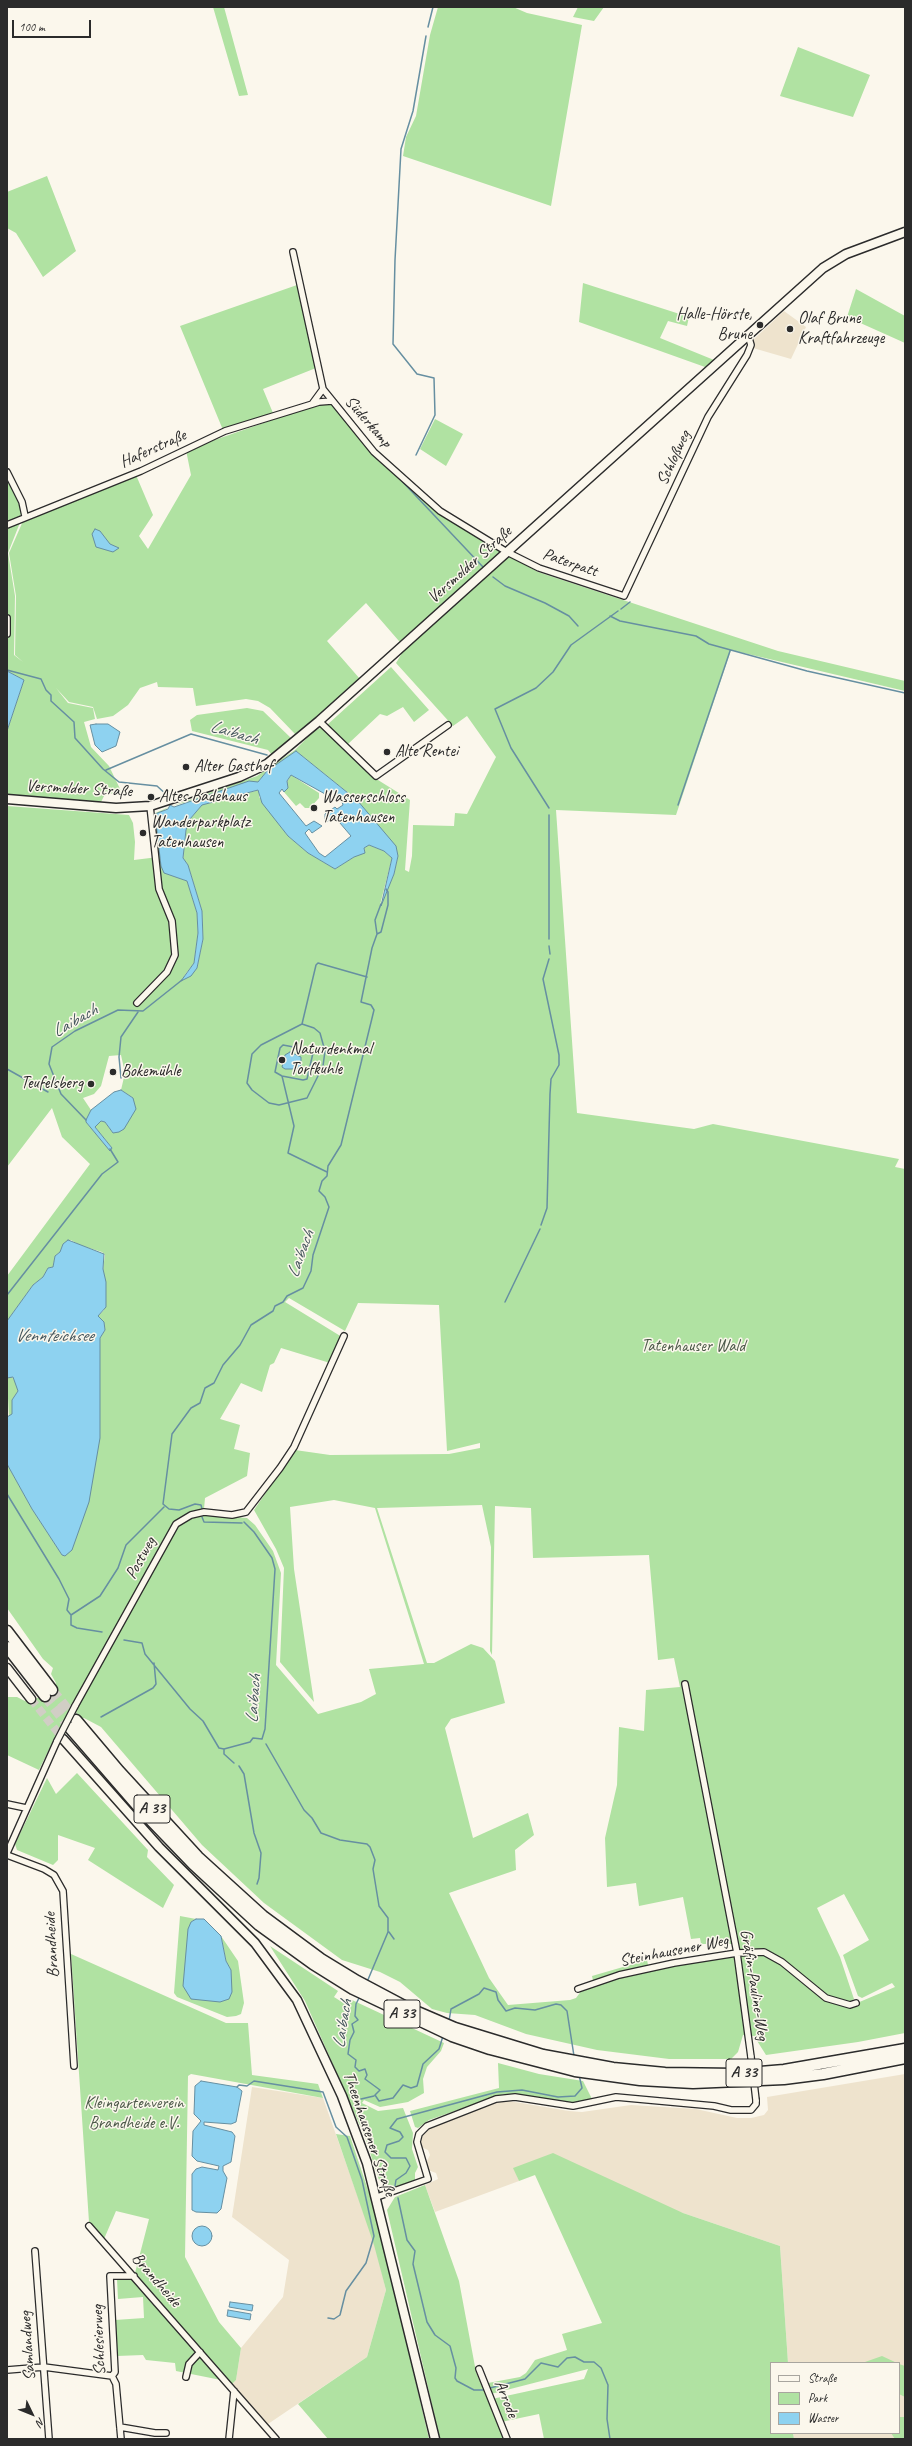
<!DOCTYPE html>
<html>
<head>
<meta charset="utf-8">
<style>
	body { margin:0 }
	#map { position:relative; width:912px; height:2446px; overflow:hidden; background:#fbf7ec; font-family:Caveat,sans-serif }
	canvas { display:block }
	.frame { position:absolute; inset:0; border:8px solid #2b2b2b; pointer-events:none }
	.legend { position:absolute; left:770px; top:2362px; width:130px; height:72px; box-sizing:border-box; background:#fbf7ec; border:1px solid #a8a59f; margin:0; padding:5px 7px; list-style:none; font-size:12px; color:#2b2b2b }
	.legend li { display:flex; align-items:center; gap:8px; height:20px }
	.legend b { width:20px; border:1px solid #a8a59f }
	.north { position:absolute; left:12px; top:2394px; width:40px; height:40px; -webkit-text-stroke:3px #fbf7ec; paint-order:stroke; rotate:133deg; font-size:11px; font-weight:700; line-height:16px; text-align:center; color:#2b2b2b }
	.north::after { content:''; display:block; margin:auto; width:14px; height:18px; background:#2b2b2b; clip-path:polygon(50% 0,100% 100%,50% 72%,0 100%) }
	.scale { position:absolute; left:12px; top:20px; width:79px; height:18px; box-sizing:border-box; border:2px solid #2b2b2b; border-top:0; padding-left:5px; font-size:12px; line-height:14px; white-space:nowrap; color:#2b2b2b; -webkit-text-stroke:3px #fbf7ec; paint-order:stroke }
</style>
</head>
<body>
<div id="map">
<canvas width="912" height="2446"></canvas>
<div class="frame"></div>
<ul class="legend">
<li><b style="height:5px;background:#fbf7ec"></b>Straße</li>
<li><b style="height:11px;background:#b0e2a2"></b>Park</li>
<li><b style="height:11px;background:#8ed2f0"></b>Wasser</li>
</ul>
<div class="north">N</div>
<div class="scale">100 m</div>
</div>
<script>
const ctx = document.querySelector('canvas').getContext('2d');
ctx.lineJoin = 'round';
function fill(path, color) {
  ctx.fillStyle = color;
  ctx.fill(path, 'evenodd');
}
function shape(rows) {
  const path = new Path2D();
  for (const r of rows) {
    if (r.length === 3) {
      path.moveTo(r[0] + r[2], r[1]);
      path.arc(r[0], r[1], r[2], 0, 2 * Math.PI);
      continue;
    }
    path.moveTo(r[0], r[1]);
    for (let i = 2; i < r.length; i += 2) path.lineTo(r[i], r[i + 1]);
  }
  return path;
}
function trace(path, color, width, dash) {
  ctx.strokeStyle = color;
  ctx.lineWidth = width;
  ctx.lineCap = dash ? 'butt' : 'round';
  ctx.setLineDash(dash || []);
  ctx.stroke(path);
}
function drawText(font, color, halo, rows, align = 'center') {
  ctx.font = font + ' Caveat,sans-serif';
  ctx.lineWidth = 3;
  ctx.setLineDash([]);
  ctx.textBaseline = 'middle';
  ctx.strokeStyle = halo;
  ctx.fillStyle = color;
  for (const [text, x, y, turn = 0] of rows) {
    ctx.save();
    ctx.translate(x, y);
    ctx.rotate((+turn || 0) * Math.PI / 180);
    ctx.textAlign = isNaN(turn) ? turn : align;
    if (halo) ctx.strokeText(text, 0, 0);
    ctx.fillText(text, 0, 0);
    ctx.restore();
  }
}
const built = shape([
	[784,311,806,327,791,359,753,348,753,340],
	[905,2074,905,2439,794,2439,793,2433,899,2433,899,2363,788,2363,780,2246,683,2213,514,2168,519,2181,435,2212,425,2185,438,2179,436,2173,428,2170,426,2163,430,2155,428,2150,421,2147,420,2139,426,2129,503,2100,569,2111,582,2112,631,2105,696,2109,737,2118,751,2118,764,2115,768,2110,767,2097],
	[252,2087,323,2098,375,2245,386,2290,367,2357,268,2424,232,2384,236,2380,241,2348,283,2297,289,2260,232,2217]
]);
const green = shape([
	[213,7,224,7,248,95,239,96],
	[438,7,513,7,527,13,582,25,551,206,403,156,406,137,416,116,430,35],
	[578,7,604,7,594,21,573,17],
	[798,47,870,75,853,117,780,96],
	[47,176,76,251,43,277,16,233,7,228,7,192],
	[583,283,689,317,687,326,668,321,660,338,714,360,705,367,579,322],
	[297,285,316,368,263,389,273,413,223,430,180,326],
	[856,289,905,316,905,343,847,317],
	[332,404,372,452,397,476,439,513,500,550,500,554,506,557,510,556,538,572,778,651,905,681,905,691,731,650,676,815,556,810,577,1113,694,1129,713,1124,899,1159,895,1167,905,1169,905,2033,858,2042,766,2055,754,2036,743,2035,738,2052,731,2059,669,2059,597,2050,526,2034,475,2015,447,2013,432,2009,400,1982,380,1972,342,1960,264,1903,202,1845,101,1727,84,1718,71,1722,60,1745,54,1739,39,1770,7,1755,7,1697,17,1697,25,1701,49,1695,56,1683,51,1674,53,1668,43,1659,7,1608,7,1464,32,1509,62,1555,65,1556,100,1338,105,1330,104,1322,98,1316,104,1310,105,1292,103,1269,105,1255,102,1252,79,1245,71,1240,63,1244,60,1252,55,1256,53,1267,48,1268,43,1277,33,1285,7,1321,7,1276,90,1164,62,1137,52,1108,7,1167,7,806,129,815,133,823,135,842,134,860,158,857,153,814,169,807,155,816,161,866,165,873,187,881,197,913,198,933,194,963,184,976,197,968,203,939,202,911,188,865,183,859,186,830,190,819,202,805,259,790,259,797,288,836,308,853,335,869,354,857,365,852,364,848,369,845,384,851,392,858,380,905,394,874,398,856,357,800,296,751,267,771,258,782,172,806,257,776,295,750,313,732,322,727,378,780,410,800,405,870,409,872,412,856,413,825,454,826,455,813,467,814,496,757,467,716,453,726,396,663,405,648,366,603,327,641,360,679,300,732,295,734,270,708,258,701,246,699,196,706,193,688,158,687,157,682,140,688,128,705,113,716,97,719,93,707,69,702,56,688,68,703,93,708,95,719,84,722,91,747,109,766,122,793,105,794,100,804,7,796,7,731,24,680,7,671,7,528,21,520,8,553,15,596,14,655,23,662,15,655,16,596,9,553,23,521,136,475,153,515,139,536,148,549,191,475,186,450,315,405],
	[121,1055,125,1073,121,1090,133,1098,113,1133,105,1122,101,1121,95,1127,112,1148,110,1150,86,1122,91,1110,83,1098,94,1094,101,1086,109,1056],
	[289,1298,345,1331,358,1303,439,1305,447,1451,480,1443,480,1448,449,1454,330,1455,295,1450,254,1510,276,1549,284,1568,280,1662,314,1702,294,1569,290,1507,334,1500,375,1508,424,1664,369,1669,376,1694,361,1702,318,1714,276,1665,281,1573,273,1551,255,1525,247,1518,205,1515,191,1518,179,1525,172,1537,166,1535,175,1523,191,1513,204,1509,205,1498,247,1476,250,1453,234,1449,240,1425,220,1419,241,1383,262,1392,270,1365,274,1363,281,1348,330,1363,342,1337,285,1302],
	[482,1505,491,1547,490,1651,492,1655,495,1506,531,1508,533,1558,649,1555,658,1660,674,1658,680,1687,646,1690,644,1731,619,1727,617,1785,605,1838,607,1887,636,1883,639,1906,683,1897,691,1939,700,1938,701,1944,732,1944,734,1952,648,1965,647,1960,592,1976,594,1985,582,1990,576,1998,570,2000,508,2005,489,1978,449,1893,516,1870,515,1850,534,1835,528,1813,473,1838,445,1728,451,1719,505,1703,495,1661,483,1648,471,1644,434,1663,427,1663,377,1508],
	[92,1668,96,1672,76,1709,73,1704],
	[844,1894,869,1940,843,1955,858,1996,862,1998,892,1983,895,1987,850,2006,837,2004,829,1997,850,2002,854,1999,840,1957,817,1908],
	[435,419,463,434,446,466,420,449],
	[7,476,22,511,20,516,7,522],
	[391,667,429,710,414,722,403,707,387,716,380,714,348,744,327,725],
	[247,708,263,711,291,738,272,755,268,750,192,731,190,720,197,715],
	[291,775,319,793,319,798,310,808,305,808,300,803,296,806,284,792,288,788,287,782],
	[11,1376,16,1382,18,1391,12,1400,12,1414,9,1418,7,1378],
	[77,1773,148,1850,147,1857,174,1885,163,1908,88,1860,95,1848,58,1835,58,1860,53,1865,17,1850,15,1844,47,1778,56,1794],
	[180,1916,196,1919,191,1922,231,1970,226,1961,221,1936,238,1961,244,2003,241,2014,236,2016,227,2017,177,1997,174,1993],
	[270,1946,338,1991,334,1997,342,2002,347,2004,352,2000,444,2043,441,2051,427,2067,423,2079,424,2093,408,2102,380,2107,364,2100,362,2103,378,2111,403,2108,413,2133,412,2149,418,2167,415,2173,415,2180,394,2188,386,2187,379,2180,365,2137,305,2001],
	[71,1954,226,2023,248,2023,252,2075,318,2084,323,2098,191,2074,188,2076,185,2257,219,2322,241,2348,236,2380,232,2384,135,2273,149,2219,116,2211,104,2239,89,2222],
	[498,2063,539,2074,583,2081,592,2099,573,2103,516,2094,504,2094,429,2120,418,2128,415,2127,410,2111,499,2088],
	[336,2134,350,2136,377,2217,429,2439,328,2439,298,2404,367,2357,386,2290,374,2245],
	[553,2153,683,2213,780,2246,788,2363,771,2363,771,2433,793,2433,794,2439,544,2439,539,2414,501,2422,492,2399,584,2379,588,2369,491,2394,488,2383,520,2377,526,2373,535,2360,567,2350,562,2334,602,2323,535,2175,519,2181,513,2168],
	[425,2185,459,2281,476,2372,504,2439,440,2439,387,2210,395,2197],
	[117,2279,135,2279,221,2380,176,2371,175,2363,146,2360,143,2355,117,2356,115,2320,144,2318,143,2297,118,2299],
	[882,2356,897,2363,865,2363,865,2362],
	[899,2364,905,2366,905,2397,899,2394],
	[899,2417,905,2417,905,2439,895,2439,891,2433,899,2433]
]);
const water = shape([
	[95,529,100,531,110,544,119,548,113,552,96,547,92,534,95,529],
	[7,671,24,680,7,731,7,671],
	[96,724,108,724,120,732,116,746,102,752,95,745,90,725,96,724],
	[296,751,348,793,339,799,338,797,334,799,291,775,287,781,288,788,284,792,282,789,279,793,306,826,314,821,322,826,312,833,309,829,305,833,319,853,325,857,351,836,334,816,327,822,325,819,325,814,335,807,337,809,343,805,342,802,350,797,357,800,396,846,398,856,394,874,381,906,392,858,384,851,369,845,364,848,365,853,354,857,335,869,308,853,288,836,262,803,258,790,202,805,190,819,186,830,183,858,188,865,202,911,203,939,197,968,191,976,181,981,194,963,198,933,197,913,187,881,164,873,161,866,155,814,168,809,170,805,174,807,249,781,258,782,267,771,296,751],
	[290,1052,301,1057,301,1065,297,1069,285,1069,282,1067,285,1055,290,1052],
	[121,1090,133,1098,136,1109,124,1129,119,1132,113,1133,105,1122,101,1121,95,1127,112,1148,110,1151,86,1122,86,1120,91,1110,114,1092,121,1090],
	[68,1240,104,1254,103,1269,106,1282,106,1307,98,1316,104,1322,105,1330,100,1338,100,1438,89,1502,72,1550,65,1556,62,1555,32,1509,7,1464,7,1417,12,1414,12,1400,18,1391,13,1377,7,1378,7,1321,33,1285,43,1277,48,1268,53,1267,55,1256,60,1252,63,1244,68,1240],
	[196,1919,204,1919,221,1936,226,1961,231,1970,232,1992,229,1999,220,2002,191,1999,183,1986,188,1929,191,1922,196,1919],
	[201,2081,237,2087,242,2091,236,2122,231,2124,204,2122,204,2125,232,2132,235,2136,231,2162,223,2166,223,2171,227,2178,221,2209,217,2213,196,2212,192,2210,192,2174,196,2169,202,2167,218,2170,219,2166,197,2161,192,2156,193,2131,201,2121,194,2114,195,2086,201,2081],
	[202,2236,10],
	[230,2302,253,2305,252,2311,229,2307,230,2302],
	[228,2310,251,2314,250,2320,227,2316,228,2310]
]);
const stream = shape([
	[428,27,433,7],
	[416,455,435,415,434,378,417,374,393,344,395,260,401,149,413,111,426,36],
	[399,478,483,567],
	[493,577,505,586,545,603,569,616,578,626],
	[621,609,630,602],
	[610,616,620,621,696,636,709,644,807,671,905,693],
	[7,670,41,679,46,690,51,695,51,701,74,722,75,738,103,769,119,782,157,786,168,796],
	[106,770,191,734,267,755],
	[678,805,730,651],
	[549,808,511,748,495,709,536,688,553,672,571,645,618,611],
	[377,934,381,932,388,905,388,892,386,889],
	[549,939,549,815],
	[549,946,550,954],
	[302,1024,314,1028,320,1033,325,1051,323,1066,307,1098,279,1105,269,1103,252,1090,247,1083,252,1054,261,1045,302,1024,316,965,318,963,367,977],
	[283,1045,310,1050,313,1053,307,1079,303,1080,282,1076,275,1072,280,1048,283,1045],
	[7,1069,48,1092],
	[282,1076,294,1126,288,1153,327,1172],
	[121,1078,119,1057,121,1037,138,1012],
	[86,1120,61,1094,49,1064,52,1047,75,1031,118,1010,143,1011,182,980],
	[541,1225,547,1208,550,1094,551,1079,559,1065,559,1055,543,979,549,959],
	[7,1295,102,1174,118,1162,110,1149],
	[505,1302,540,1229],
	[7,1494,59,1579,69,1599,67,1610,71,1615,71,1625,77,1628,102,1632],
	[202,1509,201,1505,195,1504,179,1510,169,1509,163,1504,172,1434,191,1408,200,1403,205,1388,214,1383,223,1365,240,1345,251,1325,273,1311,275,1306,283,1302,287,1296,303,1288,311,1271,313,1255,329,1207,325,1197,319,1191,322,1181,327,1176,328,1166,341,1145,374,1010,371,1005,361,1002,372,948,377,934,375,920,381,904],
	[202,1517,204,1522,242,1523],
	[71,1615,100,1596,118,1568,126,1545,164,1507],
	[124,1640,142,1643,145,1654,190,1709,203,1721,219,1748,224,1749,250,1742,253,1738,262,1739,265,1729,275,1569,272,1558,254,1532,244,1522],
	[101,1717,153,1688,156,1684,154,1663],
	[266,1744,304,1810,312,1818,321,1833,340,1840,367,1844,370,1847,375,1860,373,1869,379,1906,388,1918,388,1932,367,1982],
	[224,1749,224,1754,234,1763],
	[239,1766,244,1774,254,1833,261,1853,259,1878,257,1884],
	[389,1932,394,1939],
	[360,1996,356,2004,355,2016,358,2020,352,2024,354,2032,350,2040,348,2054,356,2060,355,2067,359,2071,365,2069,367,2075,365,2079,380,2090,375,2095,379,2101,393,2098,403,2085,411,2088,417,2086,423,2064,439,2049,443,2036],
	[449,2021,451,2009,479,1994,484,1988,496,1992,498,2000,506,2011,515,2008,535,2010,556,2004,561,2005,567,2011,574,2056],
	[237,2087,239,2085,247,2086,254,2081,323,2092,336,2127,347,2137,362,2180,374,2236,366,2263,346,2291,340,2315,334,2319,328,2318],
	[361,2099,374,2096],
	[395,2186,396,2180,406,2173,410,2166,406,2158,391,2158,385,2152,387,2145,399,2141,403,2137,400,2132,390,2128,397,2119,497,2092,522,2090,558,2097,575,2096,582,2088,579,2075],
	[398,2198,407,2240,415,2251,413,2264,427,2322,435,2335,450,2346,456,2368,455,2378,457,2381,474,2390,484,2390],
	[490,2388,525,2379,541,2363,558,2367,567,2358,575,2357,584,2362,594,2362,601,2368,608,2385,607,2419,610,2439]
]);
const secondaryTunnel = shape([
	[31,1699,63,1739]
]);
const highwayTunnel = shape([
	[52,1690,76,1720],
	[45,1696,69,1727]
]);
const street = shape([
	[293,252,323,389,374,452,440,511,507,552,539,568,624,596,708,417,747,355,751,345,748,335],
	[312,404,323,389],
	[7,472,22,502,25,516],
	[7,525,141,471,225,431,319,402,332,401],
	[7,618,7,634],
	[319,721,376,776,448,725],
	[137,1003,167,972,175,955,172,921,159,889,150,806],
	[685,1684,737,1953,751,2057],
	[75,1706,176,1524,191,1515,204,1512,232,1515,246,1512,280,1468,294,1447,344,1336],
	[7,1804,26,1808],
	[7,1853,57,1741],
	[7,1855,44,1869,54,1875,63,1891,74,2066],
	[578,1989,619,1975,674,1963,737,1953,764,1952,782,1962,826,1998,850,2005,856,2003],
	[377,2197,428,2179,417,2142,419,2134,427,2126,496,2099,515,2097,573,2106,616,2097,714,2106,731,2110,751,2110,756,2104,756,2100],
	[89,2226,276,2439],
	[35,2251,49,2439],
	[479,2369,507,2439],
	[7,2370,44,2367,112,2376],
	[112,2376,115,2372,110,2276,134,2276],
	[112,2376,116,2384,121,2439],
	[186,2377,189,2364,200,2352],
	[120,2427,155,2433,166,2433],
	[229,2439,234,2391]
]);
const secondary = shape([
	[7,799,116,808,150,806,239,777,267,764,319,721,823,268,846,254,905,232],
	[7,1668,31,1699],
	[63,1739,159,1847,255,1943,297,2000,342,2096,367,2163,435,2439]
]);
const highway = shape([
	[7,1631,52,1690],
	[7,1647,45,1696],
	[76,1720,119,1771,198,1857,263,1916,321,1959,357,1981,406,2007,455,2028,543,2055,613,2068,665,2073,736,2074,784,2070,905,2049],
	[69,1727,141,1810,193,1864,259,1925,313,1964,353,1989,452,2036,490,2049,575,2071,640,2080,693,2083,784,2079,823,2074,905,2058]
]);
const streetBridge = shape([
	[57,1741,75,1706],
	[751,2057,756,2100]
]);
const markers = [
	[760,325,4,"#2b2b2b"],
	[790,329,4,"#2b2b2b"],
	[387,752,4,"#2b2b2b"],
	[186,767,4,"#2b2b2b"],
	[151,797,4,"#2b2b2b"],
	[314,808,4,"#2b2b2b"],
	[143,833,4,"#2b2b2b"],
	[282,1060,4,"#2b2b2b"],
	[113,1072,4,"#2b2b2b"],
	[91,1084,4,"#2b2b2b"]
];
const shields = [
	[152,1809,36],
	[402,2014,36],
	[744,2073,36]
];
const shieldNames = [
	["A 33",152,1809],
	["A 33",402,2014],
	["A 33",744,2073]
];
const poiNames = [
	["Halle-Hörste,",752,315,"right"],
	["Brune",752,335,"right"],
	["Olaf Brune",798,319],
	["Kraftfahrzeuge",798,339],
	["Alte Rentei",395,752],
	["Alter Gasthof",194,767],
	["Altes Badehaus",159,797],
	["Wasserschloss",322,798],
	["Tatenhausen",322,818],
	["Wanderparkplatz",151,823],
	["Tatenhausen",151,843],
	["Naturdenkmal",290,1050],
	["Torfkuhle",290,1070],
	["Bokemühle",121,1072],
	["Teufelsberg",83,1084,"right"]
];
const streetNames = [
	["Süderkamp",368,422,49],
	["Haferstraße",153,449,-24],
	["Schloßweg",674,458,-65],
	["Paterpatt",570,563,19],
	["Versmolder Straße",470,565,-42],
	["Versmolder Straße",79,789,3],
	["Postweg",141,1558,-61],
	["Brandheide",52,1945,-93],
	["Steinhausener Weg",674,1951,-11],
	["Gräfin-Pauline-Weg",754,1985,81],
	["Theenhausener Straße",369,2134,71],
	["Brandheide",156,2280,49],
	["Schlesierweg",99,2340,-92],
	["Samlandweg",28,2346,-94],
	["Arrode",506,2399,68]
];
const parkNames = [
	["Tatenhauser Wald",693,1347],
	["Kleingartenverein",134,2104],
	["Brandheide e.V.",134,2124]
];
const waterNames = [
	["Laibach",234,733,16],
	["Laibach",75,1021,-30],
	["Laibach",301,1254,-70],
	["Vennteichsee",54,1336],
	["Laibach",254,1699,-86],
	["Laibach",343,2024,-81]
];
fill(built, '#eee3cd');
fill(green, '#b0e2a2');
fill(water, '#8ed2f0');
trace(water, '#668fa1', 1);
trace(stream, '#668fa1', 1.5);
trace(secondaryTunnel, '#d1cec5', 8, [8, 4]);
trace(highwayTunnel, '#d1cec5', 10, [10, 5]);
trace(street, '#2b2b2b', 8);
trace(secondary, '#2b2b2b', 11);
trace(highway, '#2b2b2b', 13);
trace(street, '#fbf7ec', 5.5);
trace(secondary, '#fbf7ec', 8);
trace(highway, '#fbf7ec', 10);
trace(streetBridge, '#2b2b2b', 8, []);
trace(streetBridge, '#fbf7ec', 5.5);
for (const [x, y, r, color] of markers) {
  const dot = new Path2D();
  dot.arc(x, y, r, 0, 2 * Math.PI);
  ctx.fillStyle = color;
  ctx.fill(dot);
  trace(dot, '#fbf7ec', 1.5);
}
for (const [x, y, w] of shields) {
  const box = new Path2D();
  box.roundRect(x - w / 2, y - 14, w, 28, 3);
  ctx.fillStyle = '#fbf7ec';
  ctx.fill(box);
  trace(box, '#2b2b2b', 1);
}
drawText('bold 16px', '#2b2b2b', null, shieldNames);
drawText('17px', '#2b2b2b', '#fbf7ec', poiNames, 'left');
drawText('17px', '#2b2b2b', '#fbf7ec', streetNames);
drawText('17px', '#4c5949', '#fbf7ec', parkNames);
drawText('italic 18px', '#44555c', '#fbf7ec', waterNames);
</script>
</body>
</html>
